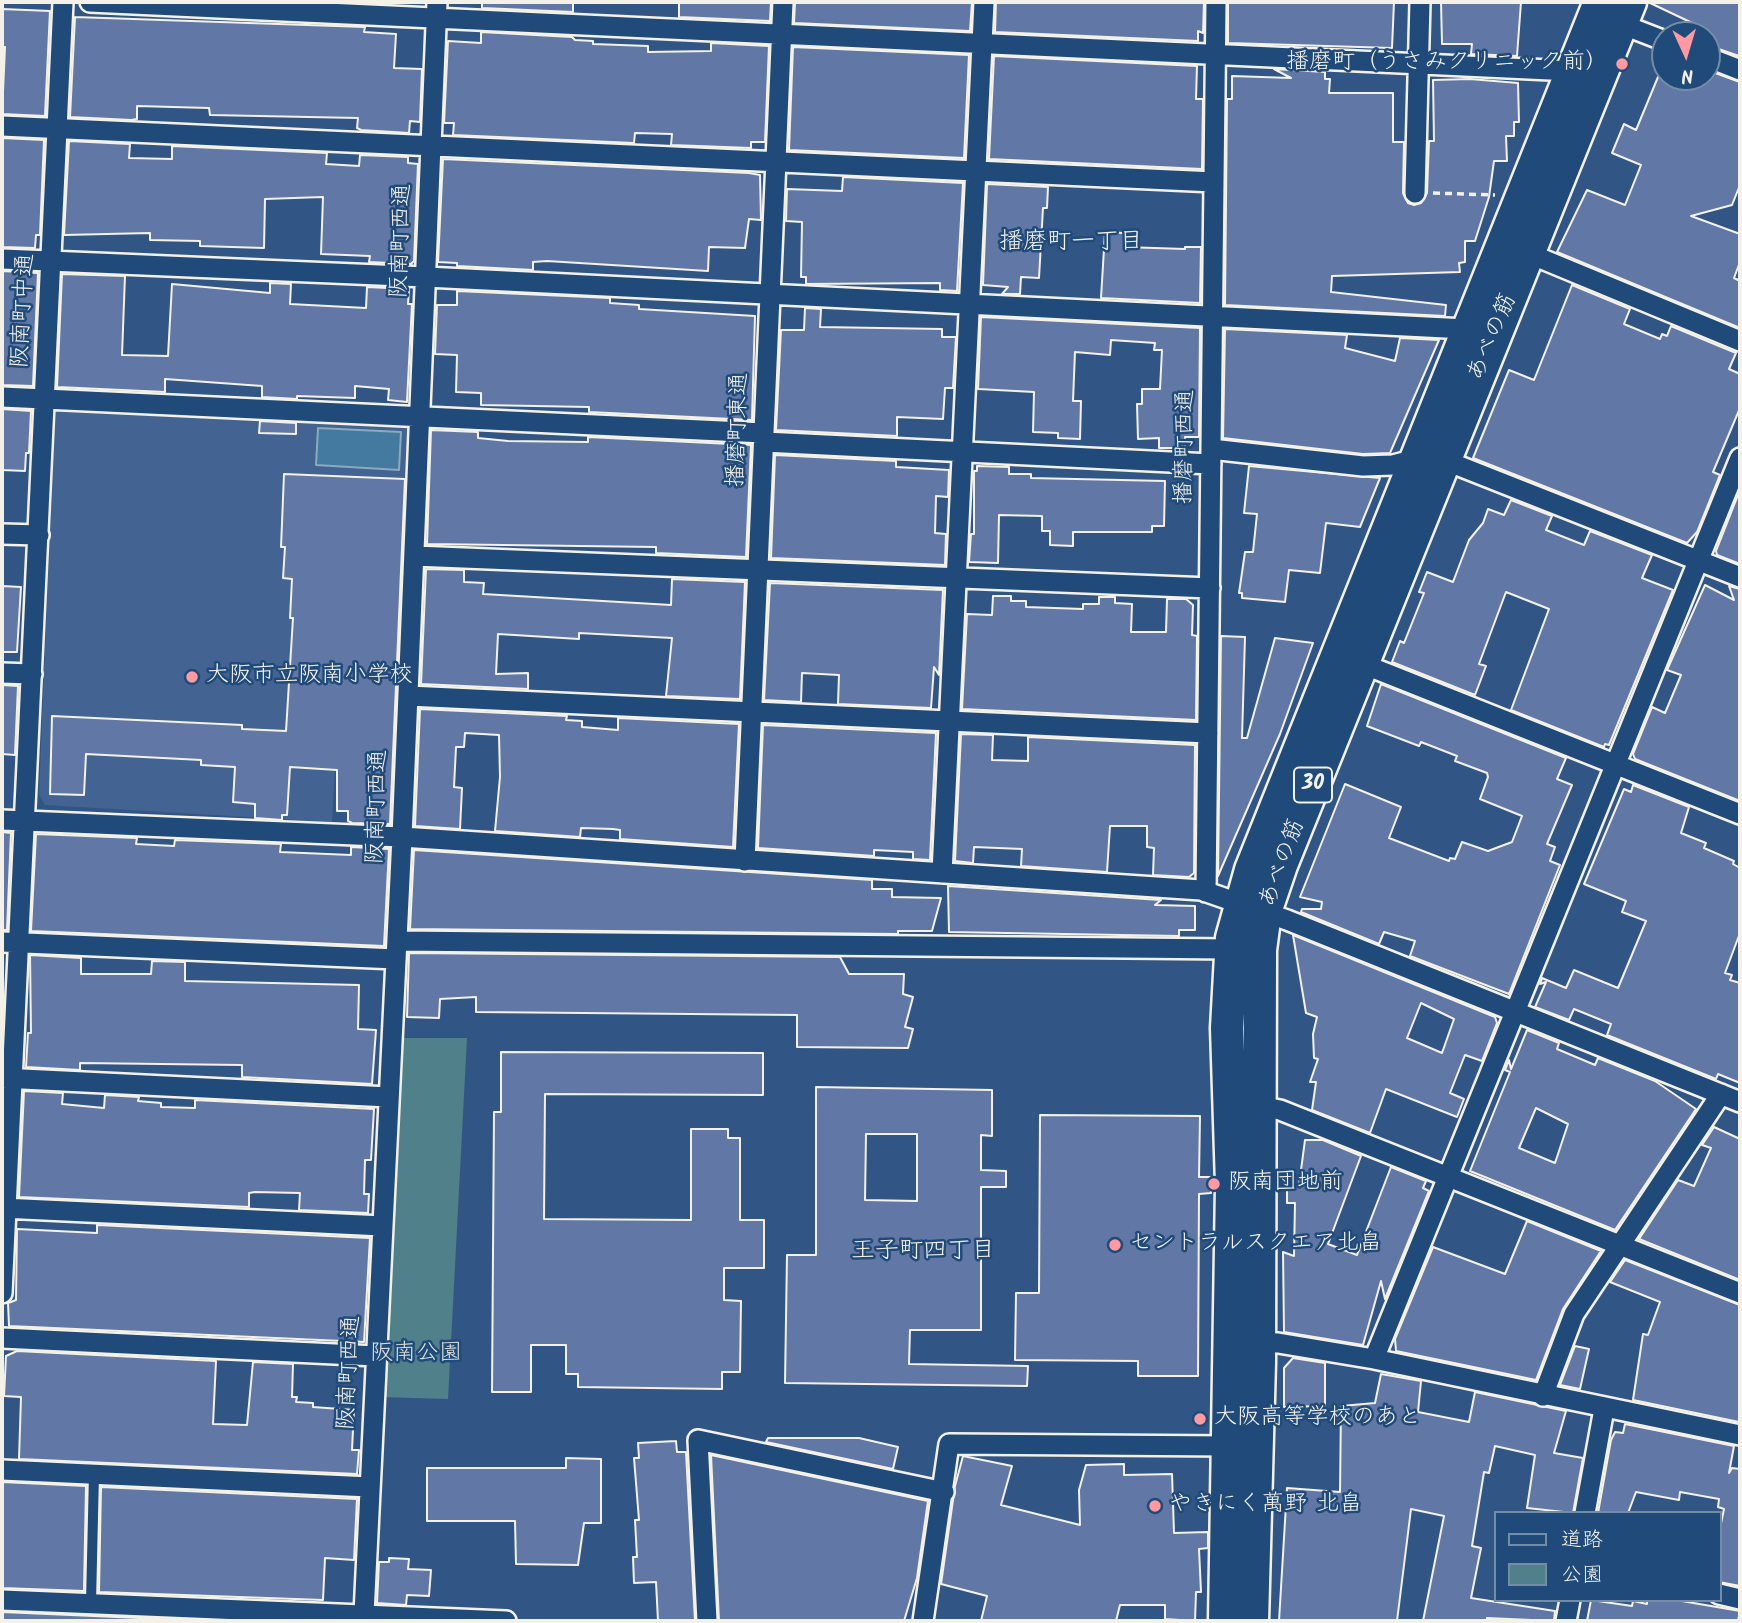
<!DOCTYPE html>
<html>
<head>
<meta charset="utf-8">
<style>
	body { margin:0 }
	#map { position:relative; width:1742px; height:1623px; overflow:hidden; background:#315686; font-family:Kalam,"Klee One",sans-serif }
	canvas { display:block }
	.frame { position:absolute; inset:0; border:4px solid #f4f1e8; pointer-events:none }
	.legend { position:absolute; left:1494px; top:1511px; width:228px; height:91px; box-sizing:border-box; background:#1f4a7a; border:2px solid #748da6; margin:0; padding:9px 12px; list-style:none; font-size:21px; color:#f4f1e8 }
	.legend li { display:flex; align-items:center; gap:14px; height:35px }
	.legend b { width:35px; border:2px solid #748da6 }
	.north { position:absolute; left:1651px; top:21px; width:70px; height:70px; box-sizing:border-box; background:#1f4a7a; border:2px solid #748da6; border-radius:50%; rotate:176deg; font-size:19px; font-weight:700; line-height:28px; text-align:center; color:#f4f1e8 }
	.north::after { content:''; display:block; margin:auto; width:24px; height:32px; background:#ff9aa2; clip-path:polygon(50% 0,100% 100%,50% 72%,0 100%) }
</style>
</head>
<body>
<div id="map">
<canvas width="1742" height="1623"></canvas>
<div class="frame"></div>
<ul class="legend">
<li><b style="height:9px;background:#1f4a7a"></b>道路</li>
<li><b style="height:19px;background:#50808a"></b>公園</li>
</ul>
<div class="north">N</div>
</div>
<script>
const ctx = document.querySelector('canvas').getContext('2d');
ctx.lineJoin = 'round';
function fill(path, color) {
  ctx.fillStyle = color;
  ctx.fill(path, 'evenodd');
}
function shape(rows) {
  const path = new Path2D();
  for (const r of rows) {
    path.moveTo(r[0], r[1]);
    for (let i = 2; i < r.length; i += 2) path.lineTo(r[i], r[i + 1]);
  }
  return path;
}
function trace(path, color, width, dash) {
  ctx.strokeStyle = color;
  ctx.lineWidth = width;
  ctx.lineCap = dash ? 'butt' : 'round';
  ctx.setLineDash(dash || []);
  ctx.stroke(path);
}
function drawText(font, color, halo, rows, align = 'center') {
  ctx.font = font + ' Kalam,"Klee One",sans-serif';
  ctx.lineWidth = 5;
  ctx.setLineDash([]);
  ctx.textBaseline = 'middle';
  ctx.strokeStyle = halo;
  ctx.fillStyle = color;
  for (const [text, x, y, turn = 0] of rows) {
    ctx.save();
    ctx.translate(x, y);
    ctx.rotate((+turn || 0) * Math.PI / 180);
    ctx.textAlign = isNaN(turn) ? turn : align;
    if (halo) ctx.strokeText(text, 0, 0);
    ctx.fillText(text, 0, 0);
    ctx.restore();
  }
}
const built = shape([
	[55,409,405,422,412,433,406,560,346,559,332,822,45,805,39,794]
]);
const green = shape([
	[399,1038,467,1038,448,1399,380,1397]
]);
const water = shape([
	[318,428,401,432,399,470,316,465,318,428]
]);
const building = shape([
	[482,2,573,2,573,12,482,8,482,2],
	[679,2,771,2,770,21,679,17,679,2],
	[795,2,972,2,970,31,794,23,795,2],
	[996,2,1204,2,1203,33,1198,31,1198,41,995,32,996,2],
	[1228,2,1394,2,1392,48,1228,43,1228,2],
	[1441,2,1521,2,1517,56,1471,54,1472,44,1442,44,1441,2],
	[1648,2,1740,2,1739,56,1707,45,1707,30,1648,2],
	[2,9,50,11,45,116,2,114,5,47,2,47,2,9],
	[75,17,365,27,364,32,396,34,394,68,422,69,420,122,410,121,409,133,361,130,357,128,358,118,210,115,209,108,137,106,137,119,131,120,70,117,75,17],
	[481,32,572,37,575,40,593,41,593,44,648,46,648,52,711,51,711,43,769,46,765,142,751,142,751,148,671,145,672,134,635,133,634,143,453,135,454,123,444,123,448,41,481,43,481,32],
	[793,47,969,55,964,158,789,150,793,47],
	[994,56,1197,66,1196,99,1203,99,1202,169,989,159,994,56],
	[1274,69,1325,72,1325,79,1330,79,1329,93,1393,93,1393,142,1404,142,1403,193,1408,203,1414,205,1421,203,1427,193,1429,141,1434,141,1433,80,1470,79,1518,83,1519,122,1514,122,1514,136,1506,136,1507,161,1494,161,1489,197,1475,241,1465,241,1465,262,1459,263,1460,272,1332,276,1331,292,1446,305,1445,316,1225,305,1227,99,1232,99,1232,76,1291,78,1274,69],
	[1707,70,1740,82,1740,185,1732,205,1691,216,1740,234,1740,262,1734,278,1740,281,1740,328,1557,252,1587,190,1625,205,1641,165,1612,153,1624,124,1636,130,1658,77,1707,77,1707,70],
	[2,138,44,140,40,235,36,235,35,248,2,247,2,138],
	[69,141,130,144,129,158,172,159,172,146,327,153,326,164,359,166,360,155,408,157,408,163,418,164,414,261,411,264,369,262,370,256,321,254,323,197,265,199,264,248,200,246,200,241,150,240,150,233,64,235,69,141],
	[443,159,749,173,760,175,761,220,749,219,745,248,709,247,708,271,547,261,533,262,533,270,457,266,457,263,438,262,443,159],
	[843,177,963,183,957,291,940,290,940,283,806,284,806,277,801,277,802,222,786,221,787,189,842,191,843,177],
	[987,184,1048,187,1047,208,1043,208,1039,278,1021,277,1020,294,1002,294,1008,287,983,285,987,184],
	[1105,232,1124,233,1124,247,1185,249,1185,247,1201,247,1200,303,1101,298,1105,232],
	[2,271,38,273,33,386,2,385,2,271],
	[62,274,125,276,122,355,168,356,172,284,270,293,270,283,291,284,290,304,366,308,367,287,409,289,408,304,412,304,407,402,388,400,389,389,355,386,355,398,297,396,297,399,262,397,262,386,165,379,165,392,57,387,62,274],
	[1572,285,1630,309,1624,324,1660,339,1662,334,1667,336,1671,326,1736,353,1729,369,1740,374,1740,408,1713,472,1720,475,1697,532,1687,543,1473,458,1509,370,1534,380,1572,285],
	[457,291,610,298,610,303,639,305,639,309,755,316,752,420,589,412,589,407,481,405,481,393,456,392,457,355,435,354,437,305,457,305,457,291],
	[805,308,821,309,820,327,942,329,942,337,956,337,953,388,945,388,943,419,897,417,897,436,776,430,781,330,804,330,805,308],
	[981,317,1200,328,1199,437,1185,437,1185,448,1159,448,1159,438,1138,439,1137,404,1142,404,1142,389,1160,389,1162,350,1154,350,1155,343,1111,340,1110,355,1075,352,1073,401,1081,401,1080,439,1058,438,1058,433,1033,432,1034,392,978,389,981,317],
	[1225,329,1347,335,1345,348,1395,361,1400,338,1439,340,1390,453,1363,454,1223,438,1225,329],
	[2,409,31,411,29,453,26,453,25,471,2,470,2,409],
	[260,421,296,423,296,434,259,433,260,421],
	[431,430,478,432,478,438,508,441,588,442,588,437,751,445,746,557,656,553,656,547,427,544,431,430],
	[775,455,896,461,896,467,949,470,948,497,936,496,935,533,946,534,945,565,771,558,775,455],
	[977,466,1009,467,1009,474,1031,474,1031,478,1165,481,1164,526,1152,526,1152,532,1073,532,1073,546,1050,545,1050,531,1042,531,1042,516,999,515,998,563,969,562,971,534,974,534,974,471,977,471,977,466],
	[1249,466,1380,478,1360,527,1326,523,1320,573,1289,570,1285,602,1242,598,1242,593,1239,593,1245,552,1253,552,1257,514,1244,513,1249,466],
	[284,474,405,479,390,824,352,823,348,821,348,811,337,811,337,770,290,767,287,815,282,815,282,820,255,818,255,804,233,802,235,767,201,765,201,760,86,754,84,795,50,794,52,716,242,725,242,729,286,731,293,618,290,618,292,579,283,578,285,547,281,547,284,474],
	[1740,490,1740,564,1717,555,1716,551,1740,490],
	[1511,500,1552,516,1546,530,1584,545,1590,531,1652,555,1642,578,1673,590,1609,745,1605,744,1604,747,1511,710,1549,609,1506,592,1479,664,1486,666,1475,695,1392,662,1400,641,1404,643,1424,593,1419,592,1427,572,1453,582,1469,540,1483,523,1488,509,1504,515,1511,500],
	[426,569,464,570,464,582,484,583,483,594,671,605,672,579,745,582,740,699,666,696,672,638,579,633,579,639,498,634,496,674,528,673,528,689,421,684,426,569],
	[770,583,943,590,939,675,934,667,931,708,838,704,839,675,802,673,801,702,764,700,770,583],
	[1705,585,1734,600,1729,586,1740,589,1740,801,1635,759,1633,754,1652,707,1665,713,1681,675,1667,670,1705,585],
	[2,586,21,587,17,652,2,652,2,586],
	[993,596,1011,596,1011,601,1026,601,1026,607,1083,609,1083,604,1099,604,1099,597,1115,597,1115,603,1132,604,1131,632,1166,632,1167,599,1186,599,1193,605,1192,635,1197,636,1196,720,962,709,967,614,992,615,993,596],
	[1221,636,1245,637,1242,738,1247,738,1275,638,1313,643,1280,734,1218,876,1221,636],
	[1381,684,1566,758,1557,779,1572,785,1547,844,1555,847,1550,861,1560,865,1509,994,1410,956,1415,941,1384,932,1379,944,1301,912,1302,909,1321,909,1322,902,1300,897,1345,784,1401,807,1389,838,1449,861,1450,858,1455,859,1462,842,1488,851,1512,842,1522,816,1480,799,1488,777,1487,773,1455,761,1457,756,1421,742,1419,746,1367,726,1381,684],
	[2,685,18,686,15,755,2,754,2,685],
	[420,709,567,716,566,720,582,721,582,727,618,730,618,718,739,724,733,847,620,839,620,830,613,829,581,828,580,837,495,831,500,777,499,735,465,733,464,747,456,747,454,787,462,788,460,829,415,826,420,709],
	[763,725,936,733,930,860,913,859,913,852,874,850,874,856,758,848,763,725],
	[961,734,993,735,992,760,1028,761,1028,737,1195,745,1194,873,1189,877,1153,875,1154,848,1147,847,1147,826,1110,826,1107,872,1021,866,1022,849,974,847,973,863,955,861,961,734],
	[1633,785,1689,807,1681,833,1706,843,1704,848,1734,861,1733,864,1740,868,1740,933,1725,973,1732,975,1730,980,1740,983,1740,1083,1718,1074,1716,1079,1607,1035,1611,1024,1574,1009,1569,1020,1535,1007,1546,982,1540,984,1542,978,1566,988,1574,970,1618,988,1646,921,1622,912,1626,901,1584,884,1624,789,1631,792,1633,785],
	[2,832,11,833,7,930,2,930,2,832],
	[36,834,137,838,136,844,174,846,175,840,281,844,280,852,351,855,351,847,389,849,384,946,31,931,36,834],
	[414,850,872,880,872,889,892,889,892,897,941,898,932,931,898,931,898,934,410,929,414,850],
	[948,886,1161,900,1155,905,1195,906,1195,930,1179,930,1179,936,949,932,948,886],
	[1293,935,1495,1017,1497,1023,1482,1061,1465,1055,1450,1093,1464,1099,1457,1117,1386,1089,1370,1133,1312,1110,1316,1082,1310,1082,1318,1059,1314,1058,1313,1034,1317,1017,1306,1013,1293,935],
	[1421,1003,1454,1019,1442,1053,1407,1038,1421,1003],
	[409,953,840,957,849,974,904,974,903,994,913,997,905,1027,913,1029,908,1048,797,1047,797,1015,476,1012,476,997,440,999,439,1018,407,1017,409,953],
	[30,955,81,958,81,974,151,974,152,961,185,962,185,981,359,985,358,1029,376,1030,372,1084,242,1077,242,1065,80,1063,80,1070,26,1067,28,1033,31,1033,30,955],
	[1527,1030,1559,1043,1557,1049,1595,1065,1598,1058,1655,1081,1696,1109,1615,1230,1470,1171,1510,1072,1505,1070,1509,1060,1511,1069,1527,1030],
	[1536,1108,1568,1124,1555,1163,1519,1148,1536,1108],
	[501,1052,763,1053,763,1095,545,1094,544,1219,691,1220,691,1129,728,1129,728,1138,740,1138,740,1220,764,1220,764,1268,724,1268,724,1300,741,1301,740,1372,722,1372,722,1389,578,1387,578,1374,566,1374,566,1345,531,1345,531,1392,492,1392,494,1112,501,1112,501,1052],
	[816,1087,992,1090,992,1136,981,1135,981,1170,1006,1171,1006,1187,981,1187,981,1330,910,1330,909,1364,1028,1366,1027,1386,785,1383,787,1255,816,1255,816,1087],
	[866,1134,917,1134,917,1201,865,1200,866,1134],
	[24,1091,63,1093,62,1104,104,1108,105,1095,139,1097,138,1101,161,1103,161,1107,195,1108,195,1100,374,1109,371,1160,365,1160,364,1194,369,1194,368,1213,299,1210,300,1193,255,1192,249,1193,249,1207,19,1197,24,1091],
	[1040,1115,1200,1116,1199,1177,1210,1177,1211,1193,1199,1194,1198,1376,1138,1376,1138,1361,1015,1360,1016,1293,1039,1293,1040,1115],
	[1714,1127,1740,1139,1740,1280,1639,1239,1678,1180,1694,1186,1711,1148,1702,1145,1714,1127],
	[1305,1140,1323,1140,1361,1156,1328,1244,1357,1255,1391,1167,1426,1181,1423,1188,1429,1191,1385,1299,1381,1281,1363,1345,1284,1332,1283,1252,1294,1256,1295,1203,1287,1203,1287,1184,1299,1185,1305,1140],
	[1527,1221,1601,1251,1563,1309,1536,1380,1396,1351,1395,1339,1433,1247,1505,1274,1527,1221],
	[97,1225,370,1238,364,1342,9,1326,8,1303,16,1300,17,1229,97,1233,97,1225],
	[1625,1260,1740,1305,1739,1422,1633,1400,1643,1334,1648,1335,1660,1302,1610,1282,1625,1260],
	[1575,1346,1589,1349,1580,1389,1560,1385,1575,1346],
	[17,1351,216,1361,213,1424,247,1425,253,1362,293,1364,292,1397,297,1397,296,1402,313,1403,313,1407,354,1410,352,1450,359,1450,357,1474,19,1459,21,1397,4,1396,6,1356,17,1351],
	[1293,1358,1325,1363,1325,1406,1284,1407,1284,1368,1293,1358],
	[1381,1374,1421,1381,1418,1412,1469,1422,1475,1392,1566,1411,1554,1453,1583,1458,1573,1513,1527,1508,1535,1455,1495,1446,1489,1473,1484,1472,1472,1546,1481,1548,1471,1598,1555,1611,1554,1621,1487,1618,1487,1621,1423,1621,1444,1516,1411,1509,1397,1621,1279,1621,1287,1488,1340,1492,1341,1406,1375,1403,1381,1374],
	[1625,1424,1734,1446,1729,1473,1732,1468,1740,1469,1740,1586,1719,1582,1719,1533,1724,1509,1718,1507,1719,1499,1680,1492,1679,1500,1636,1492,1628,1513,1598,1513,1611,1440,1615,1432,1623,1433,1625,1424],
	[768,1438,859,1438,898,1447,893,1469,766,1442,768,1438],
	[676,1441,677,1452,686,1452,695,1621,658,1621,656,1582,634,1583,633,1557,637,1557,635,1520,639,1520,634,1458,639,1458,638,1443,676,1441],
	[711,1455,928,1501,917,1578,904,1621,719,1621,711,1455],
	[963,1456,1012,1466,1001,1505,1080,1525,1079,1490,1086,1465,1124,1464,1124,1475,1172,1474,1174,1533,1208,1532,1208,1548,1199,1549,1201,1592,1196,1592,1195,1621,1165,1619,1165,1605,1120,1605,1116,1621,981,1621,987,1596,941,1584,955,1486,963,1456],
	[566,1458,601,1459,601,1523,584,1523,578,1565,516,1564,515,1521,427,1521,427,1468,566,1468,566,1458],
	[2,1482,86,1486,84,1591,2,1588,2,1482],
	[101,1487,357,1499,354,1560,325,1558,323,1600,99,1592,101,1487],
	[389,1558,409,1559,408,1569,431,1570,429,1596,407,1595,406,1605,377,1603,379,1562,389,1562,389,1558],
	[1591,1600,1632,1606,1633,1601,1647,1604,1647,1600,1676,1600,1740,1611,1738,1621,1587,1621,1591,1600],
	[2,1612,208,1621,2,1621,2,1612]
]);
const path = shape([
	[1433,193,1495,195]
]);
const lane = shape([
	[91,1602,94,1474]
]);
const street = shape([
	[90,2,1572,71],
	[1621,24,1665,41],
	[1707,57,1740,70],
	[2,126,1214,182],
	[1415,193,1420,2],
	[1530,254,1740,341],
	[2,259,426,277,1466,329],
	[2,397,764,433],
	[764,442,1211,464],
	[1211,449,1363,466,1393,465,1416,459,1444,460,1740,577],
	[2,534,39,535],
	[414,556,1210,588],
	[1363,664,1740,814],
	[2,673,32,674],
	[408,696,1208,733],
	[2,820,402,837,1201,890,1287,920,1740,1102],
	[745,861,783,2],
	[942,873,984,2],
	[1206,892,1216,2],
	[397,941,1230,949],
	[2,942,396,959],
	[2,1078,389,1097],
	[1259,1106,1280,1110,1740,1293],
	[2,1208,383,1226],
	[2,1293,63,2],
	[2,1338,376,1356],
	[1250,1342,1278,1343,1374,1359,1740,1435],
	[1374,1359,1740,458],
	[1543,1396,1574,1314,1721,1094],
	[2,1470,370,1487],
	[1585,1513,1604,1409],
	[1719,1594,1740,1599],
	[2,1600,506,1621],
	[364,1614,402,837,437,2],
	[707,1621,698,1440,944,1492],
	[923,1621,949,1444,1230,1446],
	[1566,1621,1570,1600]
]);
const primary = shape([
	[1225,1621,1232,1185,1227,1028,1232,938,1251,870,1600,2],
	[1252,1621,1259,1362,1260,950,1265,912,1281,865,1630,2]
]);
const markers = [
	[1622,64,7,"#ff9aa2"],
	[192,677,7,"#ff9aa2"],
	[1214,1184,7,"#ff9aa2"],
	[1115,1245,7,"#ff9aa2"],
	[1200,1419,7,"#ff9aa2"],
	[1155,1506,7,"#ff9aa2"]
];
const shields = [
	[1313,785,38]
];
const shieldNames = [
	["30",1313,785]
];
const poiNames = [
	["播磨町（うさみクリニック前）",1608,64,"right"],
	["大阪市立阪南小学校",206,677],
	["阪南団地前",1228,1184],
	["セントラルスクエア北畠",1129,1245],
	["大阪高等学校のあと",1214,1419],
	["やきにく萬野 北畠",1169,1506]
];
const streetNames = [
	["阪南町西通",403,241,-88],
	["阪南町中通",25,311,-87],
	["あべの筋",1494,338,-67],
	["播磨町東通",740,430,-88],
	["播磨町西通",1187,447,-89],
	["阪南町西通",379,807,-88],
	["あべの筋",1284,864,-70],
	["阪南町西通",351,1373,-87]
];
const parkNames = [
	["阪南公園",416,1355]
];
const neighbourhoodNames = [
	["播磨町一丁目",1071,244],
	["王子町四丁目",923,1253]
];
fill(built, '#436392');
fill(green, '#50808a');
fill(water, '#447aa0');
trace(water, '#8aaabd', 2);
fill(building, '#6178a6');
trace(building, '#f4f1e8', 2);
trace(lane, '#f4f1e8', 15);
trace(street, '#f4f1e8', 24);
trace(primary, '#f4f1e8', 37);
trace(path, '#f4f1e8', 3.5, [7, 5]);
trace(lane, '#1f4a7a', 10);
trace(street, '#1f4a7a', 19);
trace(primary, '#1f4a7a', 32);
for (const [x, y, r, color] of markers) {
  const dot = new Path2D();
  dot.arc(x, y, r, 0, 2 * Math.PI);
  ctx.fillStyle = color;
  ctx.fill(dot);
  trace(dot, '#1f4a7a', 2.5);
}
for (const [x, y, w] of shields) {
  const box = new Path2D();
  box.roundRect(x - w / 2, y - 17.5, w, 35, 5);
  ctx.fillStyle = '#1f4a7a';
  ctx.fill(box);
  trace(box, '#f4f1e8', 2);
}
drawText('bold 21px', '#f4f1e8', null, shieldNames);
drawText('23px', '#f4f1e8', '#1f4a7a', poiNames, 'left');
drawText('23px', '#f4f1e8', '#1f4a7a', streetNames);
drawText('23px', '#dbe0da', '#1f4a7a', parkNames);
drawText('24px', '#f4f1e8', '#1f4a7a', neighbourhoodNames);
</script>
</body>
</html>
